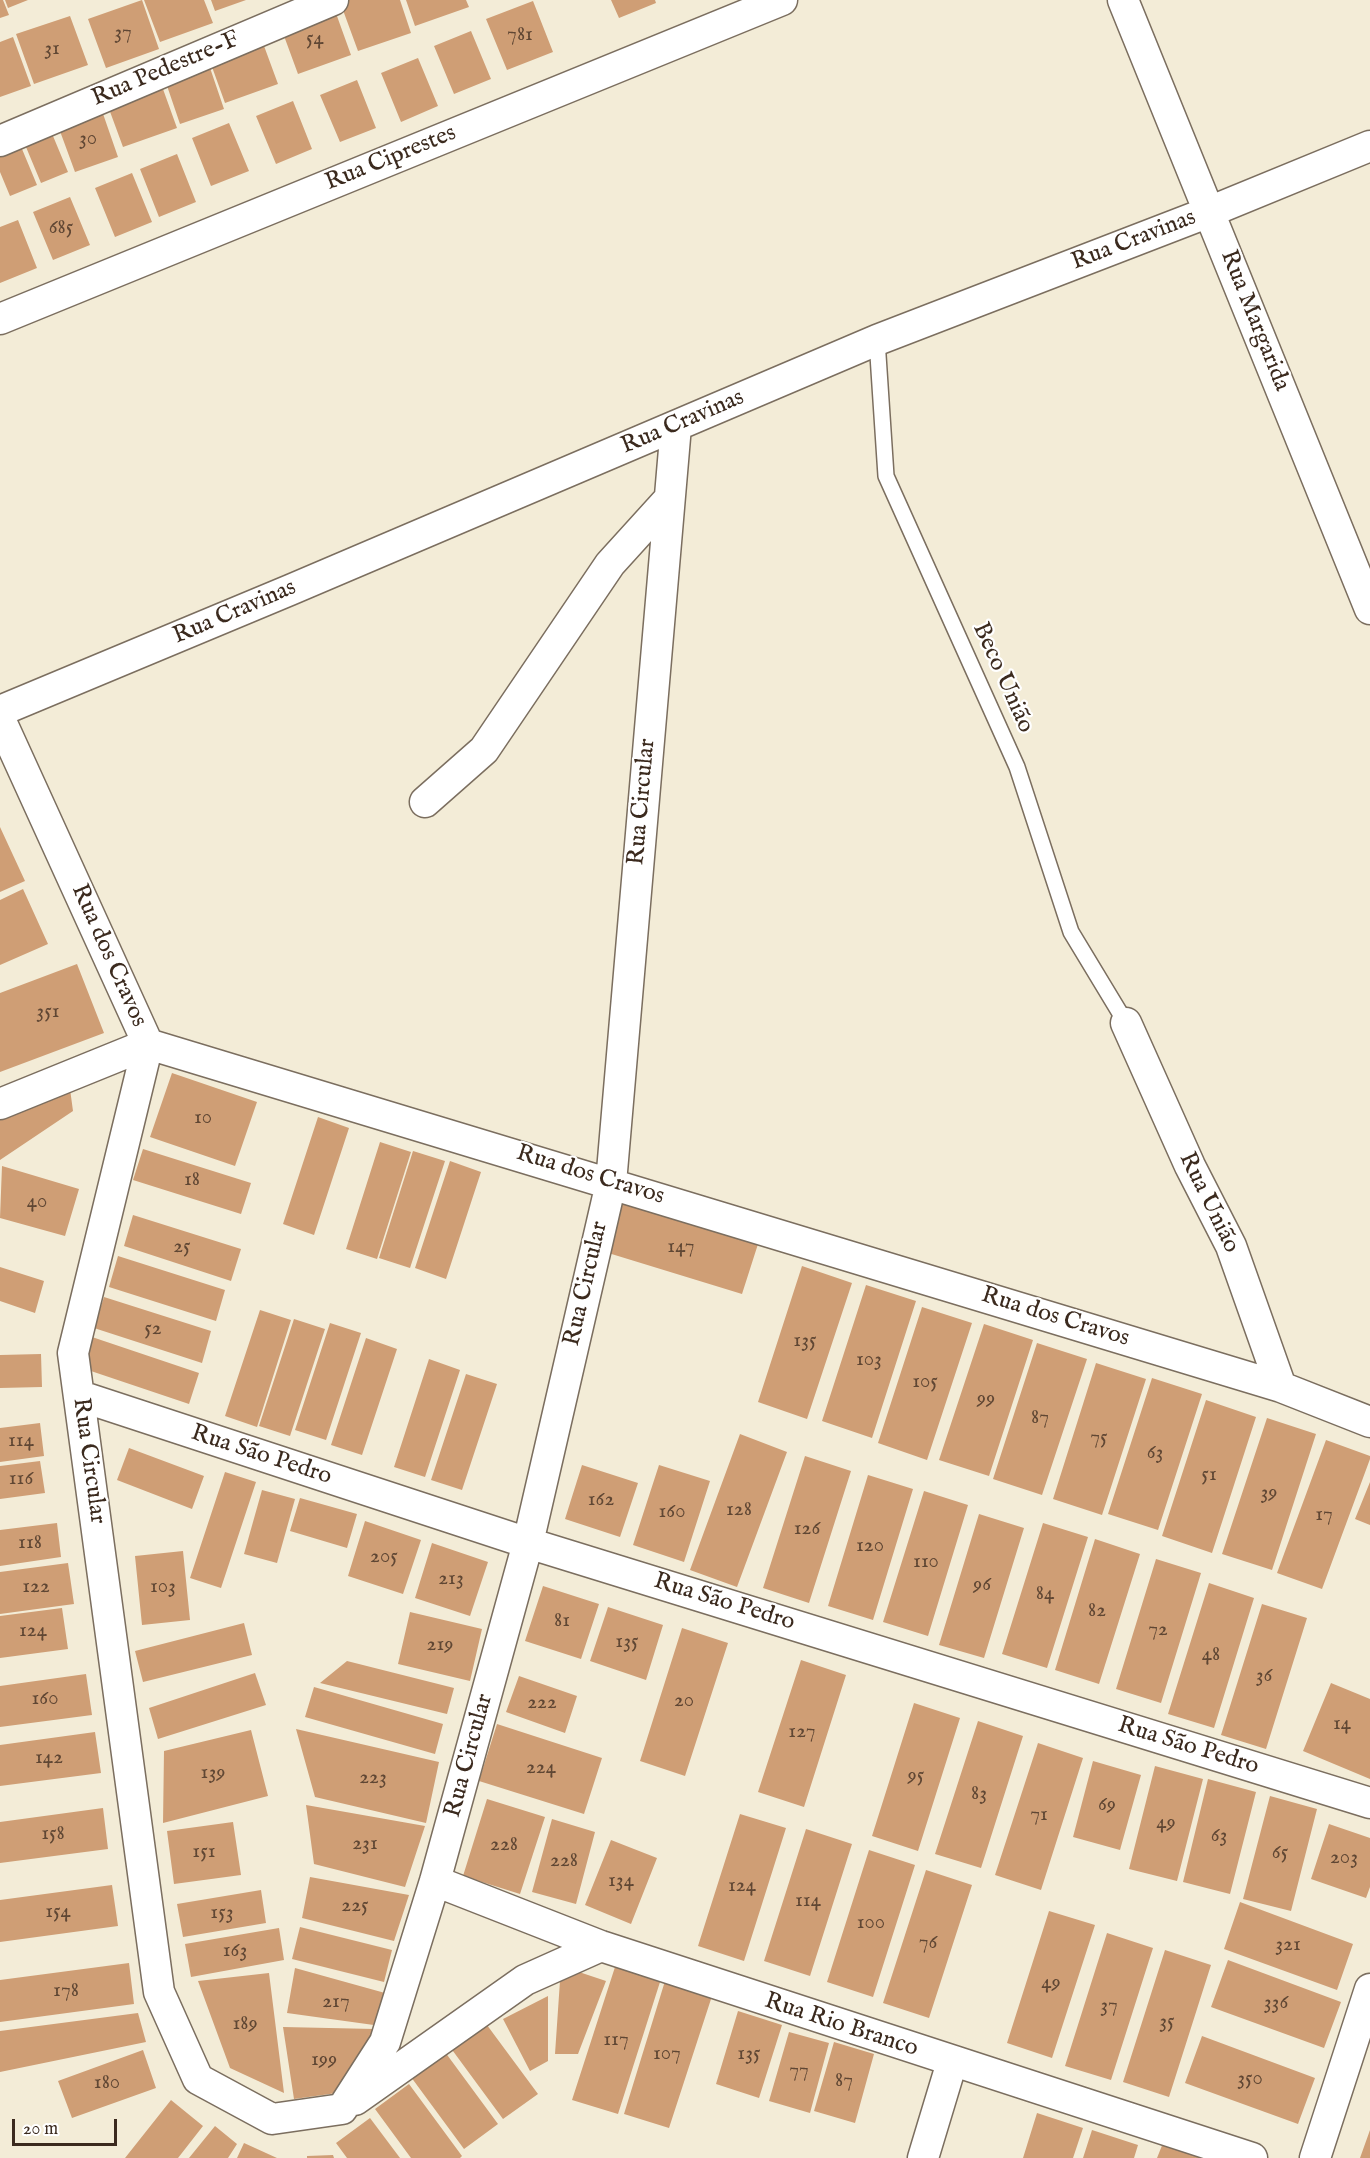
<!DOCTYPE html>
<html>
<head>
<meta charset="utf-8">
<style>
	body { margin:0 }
	#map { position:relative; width:1370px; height:2158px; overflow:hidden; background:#f3ecd7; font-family:"IM FELL English",serif }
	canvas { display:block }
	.scale { position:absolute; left:12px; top:2119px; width:105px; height:27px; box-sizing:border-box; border:3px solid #3b2a1e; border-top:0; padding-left:8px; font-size:18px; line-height:21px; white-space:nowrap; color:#3b2a1e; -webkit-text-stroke:4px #fff; paint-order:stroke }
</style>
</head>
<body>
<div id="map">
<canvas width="1370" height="2158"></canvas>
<div class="scale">20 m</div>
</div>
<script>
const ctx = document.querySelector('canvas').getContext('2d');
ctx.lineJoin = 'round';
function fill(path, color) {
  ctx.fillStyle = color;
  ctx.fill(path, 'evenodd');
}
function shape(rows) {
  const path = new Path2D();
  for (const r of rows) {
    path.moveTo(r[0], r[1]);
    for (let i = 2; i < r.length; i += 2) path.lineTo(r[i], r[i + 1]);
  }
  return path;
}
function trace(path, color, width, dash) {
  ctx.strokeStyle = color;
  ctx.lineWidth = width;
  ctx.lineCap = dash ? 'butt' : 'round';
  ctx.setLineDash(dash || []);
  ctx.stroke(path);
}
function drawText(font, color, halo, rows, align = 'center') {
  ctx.font = font + ' "IM FELL English",serif';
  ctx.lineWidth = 4.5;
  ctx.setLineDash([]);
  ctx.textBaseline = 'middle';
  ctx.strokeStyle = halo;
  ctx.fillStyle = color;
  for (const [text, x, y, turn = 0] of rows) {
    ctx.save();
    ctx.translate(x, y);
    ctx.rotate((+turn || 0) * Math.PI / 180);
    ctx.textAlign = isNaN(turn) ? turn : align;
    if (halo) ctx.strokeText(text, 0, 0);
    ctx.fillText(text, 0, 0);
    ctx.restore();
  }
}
const building = shape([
	[0,0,3,0,9,15,0,18],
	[5,0,28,0,8,8],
	[142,0,159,49,106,68,88,19],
	[144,0,204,0,213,23,160,42],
	[211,0,246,0,215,11],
	[346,0,400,0,411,33,358,51,340,2],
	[406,0,466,0,469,7,415,26],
	[611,0,655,0,656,3,619,18],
	[533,1,553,52,507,70,486,19],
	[333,5,351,55,298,74,280,25],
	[70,16,88,65,34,84,16,34],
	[471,31,491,79,454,94,434,46],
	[260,35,278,84,225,103,207,53],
	[13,37,31,86,0,97,0,42],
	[418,58,438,106,401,122,381,73],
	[207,59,224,109,180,124,163,74],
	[159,78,177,128,123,147,105,98],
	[357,80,376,128,340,142,320,95],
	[293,101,312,149,276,164,256,116],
	[101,108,118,157,75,172,57,123],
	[229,123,249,171,211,186,192,138],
	[48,124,68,172,41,183,21,135],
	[17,137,37,185,10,196,0,172,0,145],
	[177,154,196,202,159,217,140,169],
	[132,173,152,222,115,237,95,188],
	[70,197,90,245,53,260,33,212],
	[18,220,37,268,0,283,0,227],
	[0,827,25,881,0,892],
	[23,889,48,944,0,965,0,900],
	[77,964,104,1033,0,1072,0,993],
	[172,1073,257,1102,235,1166,150,1137],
	[70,1089,73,1111,0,1160,0,1119],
	[318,1117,349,1128,314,1235,283,1224],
	[380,1142,411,1152,377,1259,346,1249],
	[143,1149,251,1183,241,1214,133,1180],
	[413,1151,445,1161,410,1268,379,1258],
	[450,1161,481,1172,446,1279,415,1268],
	[2,1166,79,1189,65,1236,0,1218],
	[620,1202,758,1244,742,1294,605,1252],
	[133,1215,241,1249,231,1281,124,1246],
	[118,1256,225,1290,216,1321,109,1287],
	[802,1266,852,1283,807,1419,758,1402],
	[0,1267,44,1281,35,1313,0,1301],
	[866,1285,916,1301,872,1438,822,1421],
	[104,1297,211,1331,202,1363,94,1328],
	[922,1307,972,1323,927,1460,878,1443],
	[260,1310,291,1320,257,1427,225,1416],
	[294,1319,325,1329,290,1436,259,1426],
	[330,1323,361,1333,326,1440,295,1430],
	[984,1324,1033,1340,989,1476,939,1460],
	[92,1337,199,1373,189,1404,82,1368],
	[366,1338,397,1349,362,1455,331,1445],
	[1037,1343,1087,1359,1042,1495,993,1479],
	[41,1354,42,1387,0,1388,0,1355],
	[429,1359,460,1370,425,1477,394,1467],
	[1096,1363,1146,1379,1102,1515,1053,1499],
	[466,1374,497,1384,462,1490,431,1480],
	[1152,1378,1202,1394,1158,1530,1108,1514],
	[1206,1400,1256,1417,1212,1553,1162,1536],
	[1267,1418,1316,1434,1272,1570,1222,1554],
	[40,1423,44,1456,0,1462,0,1428],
	[740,1434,787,1452,737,1587,690,1570],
	[1326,1440,1370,1456,1370,1459,1322,1589,1277,1573],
	[129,1448,204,1476,192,1509,117,1480],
	[805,1456,851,1471,809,1603,763,1588],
	[40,1461,45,1493,0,1499,0,1466],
	[582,1465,638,1483,620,1537,565,1519],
	[659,1465,710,1481,684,1562,633,1545],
	[225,1472,256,1482,221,1588,190,1578],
	[868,1475,913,1489,873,1620,828,1606],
	[1370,1482,1370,1525,1355,1519],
	[262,1490,295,1499,277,1563,244,1554],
	[924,1491,968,1505,928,1636,883,1622],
	[300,1498,357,1514,347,1548,290,1531],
	[979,1514,1024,1528,984,1658,939,1645],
	[365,1521,421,1540,403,1594,348,1576],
	[57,1523,61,1557,0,1566,0,1530],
	[1043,1523,1088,1537,1047,1668,1002,1654],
	[1095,1539,1140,1554,1099,1684,1055,1670],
	[432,1543,488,1562,470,1616,415,1598],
	[183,1551,190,1620,142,1625,135,1556],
	[1156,1559,1201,1573,1161,1703,1116,1689],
	[68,1563,74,1604,0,1614,0,1572],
	[1209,1583,1254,1598,1214,1728,1168,1714],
	[543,1586,599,1604,581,1659,525,1641],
	[1262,1604,1307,1618,1266,1749,1221,1735],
	[608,1607,663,1625,646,1680,590,1661],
	[62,1608,68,1649,0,1658,0,1616],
	[410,1612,482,1629,470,1681,398,1664],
	[244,1623,252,1655,143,1682,135,1651],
	[682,1628,728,1643,685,1776,640,1761],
	[801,1660,846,1675,804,1807,758,1792],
	[347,1661,454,1688,447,1714,320,1683],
	[255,1673,266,1705,158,1739,149,1708],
	[86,1674,92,1715,0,1727,0,1686],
	[519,1676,577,1696,565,1733,506,1712],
	[1331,1683,1370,1699,1370,1779,1303,1751],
	[314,1687,443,1724,435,1754,305,1717],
	[914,1703,960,1718,918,1851,872,1836],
	[978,1721,1023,1736,981,1868,935,1854],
	[497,1724,602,1758,584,1814,479,1781],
	[296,1729,439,1762,426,1823,315,1797],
	[251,1730,268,1796,163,1823,164,1751],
	[95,1732,101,1773,0,1786,0,1745],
	[1038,1743,1083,1758,1041,1890,995,1875],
	[1093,1761,1141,1775,1120,1850,1073,1837],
	[1155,1766,1203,1779,1177,1881,1129,1869],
	[1208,1779,1256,1792,1230,1894,1183,1882],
	[1270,1796,1317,1809,1291,1911,1243,1899],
	[487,1799,545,1817,520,1894,463,1876],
	[306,1805,425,1826,405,1887,314,1864],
	[103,1808,108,1849,0,1863,0,1822],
	[740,1814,786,1828,744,1961,698,1946],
	[552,1819,595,1832,576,1904,532,1892],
	[233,1822,241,1875,174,1884,167,1831],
	[1329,1824,1370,1838,1370,1887,1366,1898,1311,1879],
	[806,1829,852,1844,810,1976,764,1961],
	[611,1840,657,1858,631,1924,585,1905],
	[869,1850,915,1865,873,1997,827,1982],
	[926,1870,972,1885,929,2018,883,2003],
	[310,1877,409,1895,394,1941,302,1918],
	[112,1885,118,1926,0,1942,0,1900],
	[261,1890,266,1923,183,1937,177,1904],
	[1240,1902,1353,1944,1337,1990,1224,1949],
	[1049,1911,1095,1925,1052,2058,1007,2043],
	[300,1927,392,1950,384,1982,292,1959],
	[279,1928,284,1960,191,1977,185,1944],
	[1107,1933,1153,1948,1111,2080,1065,2066],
	[1165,1950,1211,1965,1169,2097,1123,2082],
	[1228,1960,1341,2002,1324,2048,1211,2007],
	[129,1963,134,2004,0,2022,0,1980],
	[561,1966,606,1981,578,2054,555,2054],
	[615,1967,660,1982,618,2114,572,2100],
	[295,1968,385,1993,381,2026,287,2013],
	[269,1973,284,2093,230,2068,198,1981],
	[665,1981,712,1996,669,2128,624,2114],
	[548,1996,548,2061,530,2071,503,2019],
	[738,2011,782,2025,759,2098,716,2084],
	[138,2013,146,2042,0,2072,0,2031],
	[484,2021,538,2094,503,2119,450,2047],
	[283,2027,375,2029,344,2092,294,2099],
	[789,2032,829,2043,810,2113,769,2101],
	[1202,2036,1315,2078,1298,2124,1185,2083],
	[834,2042,874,2054,855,2123,814,2111],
	[143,2050,156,2088,72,2118,58,2081],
	[445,2052,498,2124,464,2149,411,2077],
	[409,2084,462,2156,460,2158,411,2158,375,2109],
	[171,2100,203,2126,178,2158,125,2158],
	[1037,2113,1083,2128,1073,2158,1023,2158],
	[370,2118,400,2158,347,2158,336,2143],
	[215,2126,237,2144,228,2158,189,2158],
	[1092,2130,1138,2145,1134,2158,1083,2158],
	[1370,2130,1370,2158,1360,2158],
	[244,2143,277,2158,237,2158],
	[1163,2143,1201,2158,1157,2158],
	[333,2155,334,2158,307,2158,307,2156]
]);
const lane = shape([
	[877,340,886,476,1017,767,1071,932,1126,1023]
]);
const street = shape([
	[1123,0,1370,609],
	[0,141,333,0],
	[0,319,782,0],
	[0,711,290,590,877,340,1209,212,1370,146],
	[0,719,148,1044,1281,1387,1370,1422],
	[425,802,484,750,610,564,669,499],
	[1126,1023,1190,1166,1231,1246,1281,1387],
	[148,1044,73,1353,159,1992,198,2079,272,2119,342,2109,385,2042,435,1881,528,1543,611,1183,676,426],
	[0,1104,148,1044],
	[80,1396,528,1543,1370,1803],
	[435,1881,601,1946,1252,2158],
	[355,2100,525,1980,601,1946],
	[923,2158,952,2062],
	[1315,2158,1370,1989]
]);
const numberNames = [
	["37",123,34],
	["781",520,36],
	["54",315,40],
	["31",52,50],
	["30",88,140],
	["685",61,229],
	["351",48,1013],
	["10",203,1119],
	["18",192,1181],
	["40",37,1203],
	["25",182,1248],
	["147",681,1248],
	["52",153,1330],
	["135",805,1342],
	["103",869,1361],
	["105",925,1383],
	["99",986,1400],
	["87",1040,1419],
	["75",1099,1439],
	["114",21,1442],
	["63",1155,1454],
	["51",1209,1476],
	["116",21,1480],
	["39",1269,1494],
	["162",601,1501],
	["128",739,1511],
	["160",672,1513],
	["17",1324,1516],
	["126",807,1530],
	["118",30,1544],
	["120",870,1547],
	["205",384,1558],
	["110",926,1563],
	["213",451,1580],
	["96",982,1586],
	["122",36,1588],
	["103",163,1588],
	["84",1045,1595],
	["82",1097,1612],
	["81",562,1622],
	["72",1158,1631],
	["124",33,1632],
	["135",627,1643],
	["219",440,1646],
	["48",1211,1656],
	["36",1264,1677],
	["160",45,1700],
	["20",684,1702],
	["222",542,1704],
	["14",1342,1725],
	["127",802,1733],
	["142",49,1759],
	["224",541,1769],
	["139",213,1774],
	["95",916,1777],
	["223",373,1779],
	["83",979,1795],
	["69",1107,1806],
	["71",1039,1816],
	["49",1166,1824],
	["158",53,1835],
	["63",1219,1837],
	["231",365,1845],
	["228",504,1846],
	["151",204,1853],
	["65",1280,1854],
	["203",1344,1859],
	["228",564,1862],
	["134",621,1882],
	["124",742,1887],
	["114",808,1902],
	["225",355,1907],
	["154",58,1913],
	["153",222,1914],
	["100",871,1924],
	["76",928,1944],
	["321",1288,1946],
	["163",235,1952],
	["49",1051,1984],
	["178",66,1992],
	["217",336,2003],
	["336",1276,2004],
	["37",1109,2007],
	["35",1167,2023],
	["189",245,2025],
	["117",616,2041],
	["107",667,2055],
	["135",749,2055],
	["199",324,2061],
	["77",799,2072],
	["350",1250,2080],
	["87",844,2082],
	["180",107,2084]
];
const streetNames = [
	["Rua Pedestre-F",166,70,-23],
	["Rua Ciprestes",391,159,-22],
	["Rua Cravinas",1134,241,-21],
	["Rua Margarida",1254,321,68],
	["Rua Cravinas",683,423,-23],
	["Rua Cravinas",235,613,-23],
	["Beco União",1002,678,66],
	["Rua Circular",643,802,-85],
	["Rua dos Cravos",108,956,66],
	["Rua dos Cravos",590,1176,17],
	["Rua União",1208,1203,64],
	["Rua Circular",587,1284,-77],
	["Rua dos Cravos",1055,1318,17],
	["Rua São Pedro",261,1456,18],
	["Rua Circular",88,1461,82],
	["Rua São Pedro",724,1603,17],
	["Rua São Pedro",1188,1747,17],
	["Rua Circular",470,1756,-75],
	["Rua Rio Branco",841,2026,18]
];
fill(building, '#cf9e75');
trace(lane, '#7b6e5f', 18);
trace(street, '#7b6e5f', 33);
trace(lane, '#fff', 15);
trace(street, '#fff', 30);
drawText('21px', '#604734', null, numberNames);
drawText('24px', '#3b2a1e', '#fff', streetNames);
</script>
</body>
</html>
